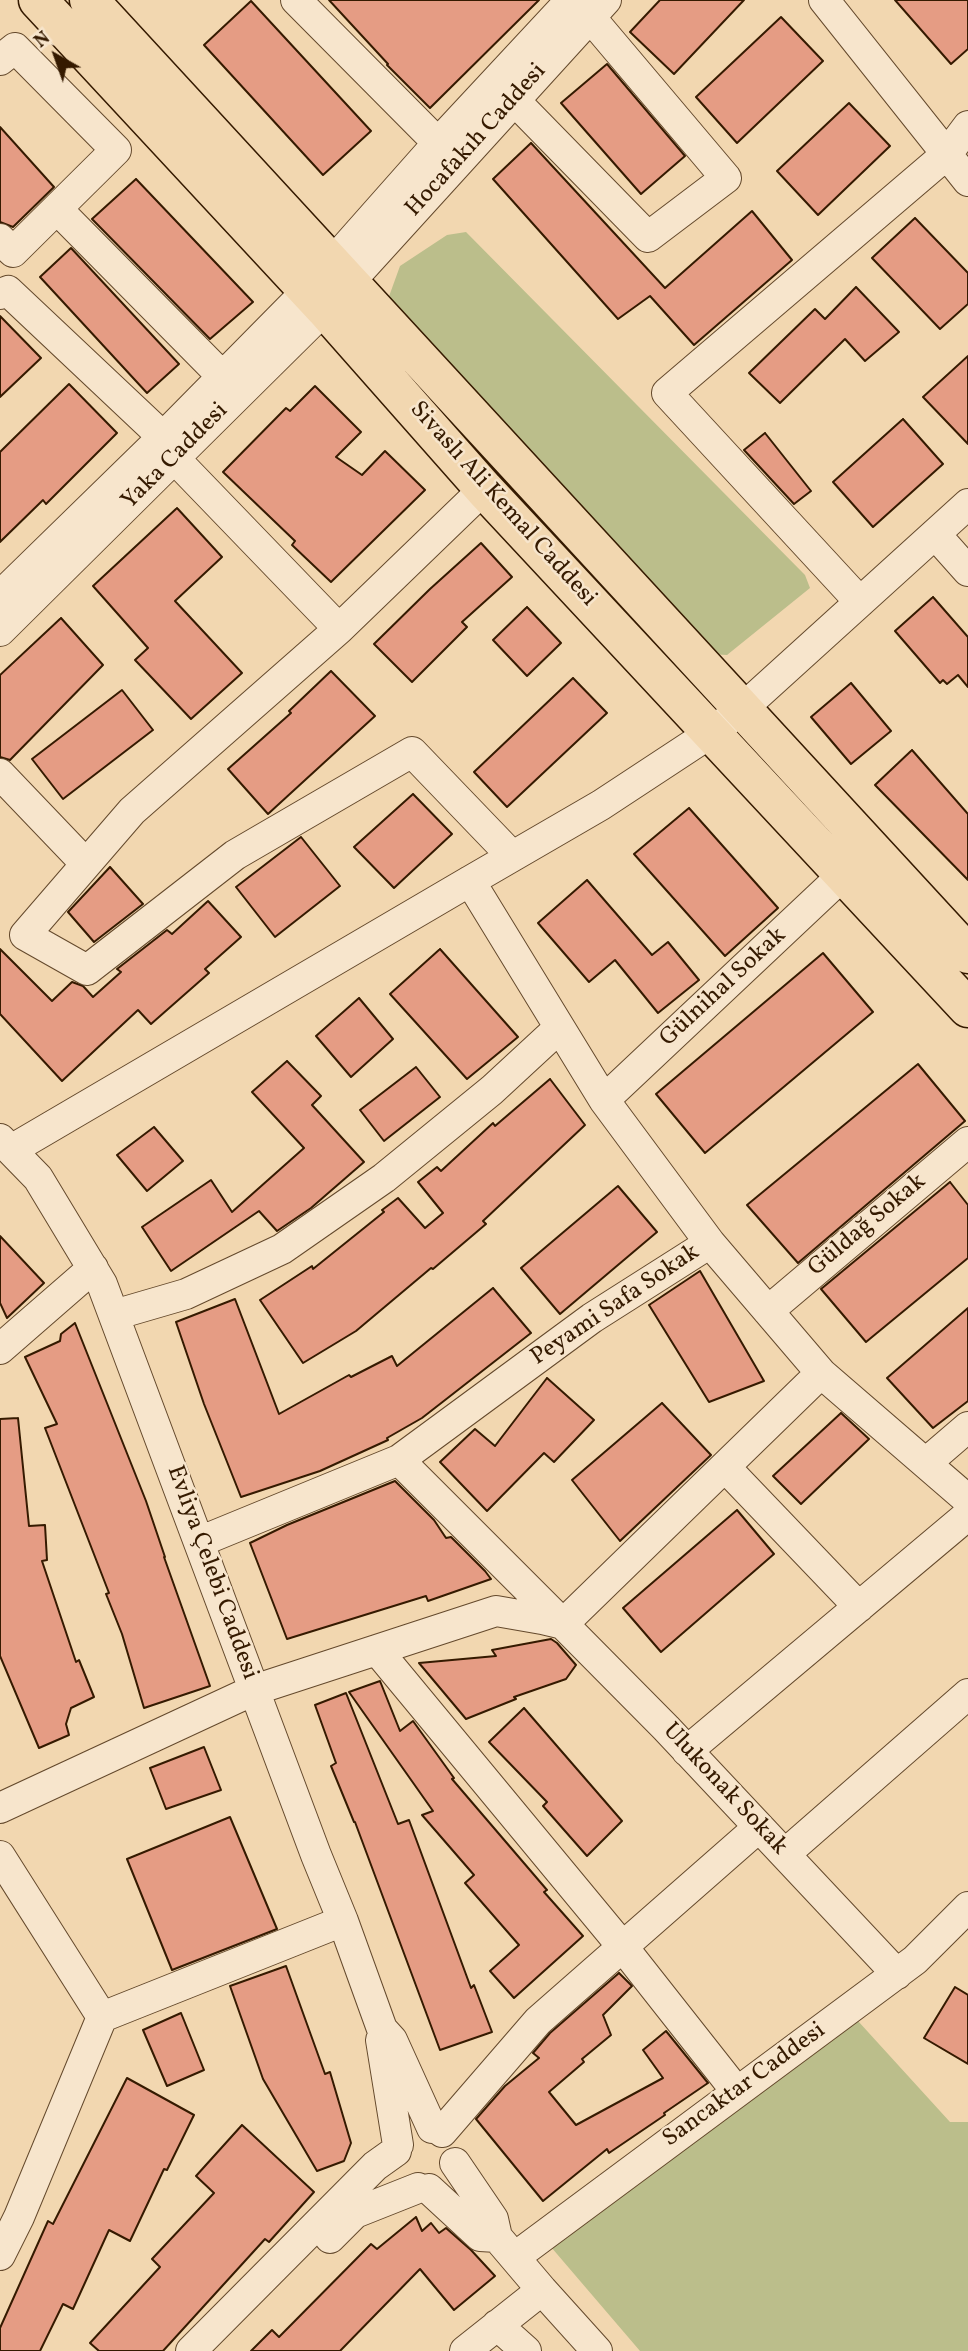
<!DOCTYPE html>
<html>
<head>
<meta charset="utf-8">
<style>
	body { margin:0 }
	#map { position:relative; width:968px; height:2351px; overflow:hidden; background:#f2d7b0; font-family:Vollkorn,serif }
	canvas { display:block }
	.north { position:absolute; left:21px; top:21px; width:70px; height:70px; -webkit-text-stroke:5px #f7e5cc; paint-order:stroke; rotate:320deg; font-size:19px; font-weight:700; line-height:28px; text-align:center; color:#351a00 }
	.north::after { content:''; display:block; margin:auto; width:24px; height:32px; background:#351a00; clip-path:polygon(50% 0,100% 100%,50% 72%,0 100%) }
</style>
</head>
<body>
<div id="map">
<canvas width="968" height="2351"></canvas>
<div class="north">N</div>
</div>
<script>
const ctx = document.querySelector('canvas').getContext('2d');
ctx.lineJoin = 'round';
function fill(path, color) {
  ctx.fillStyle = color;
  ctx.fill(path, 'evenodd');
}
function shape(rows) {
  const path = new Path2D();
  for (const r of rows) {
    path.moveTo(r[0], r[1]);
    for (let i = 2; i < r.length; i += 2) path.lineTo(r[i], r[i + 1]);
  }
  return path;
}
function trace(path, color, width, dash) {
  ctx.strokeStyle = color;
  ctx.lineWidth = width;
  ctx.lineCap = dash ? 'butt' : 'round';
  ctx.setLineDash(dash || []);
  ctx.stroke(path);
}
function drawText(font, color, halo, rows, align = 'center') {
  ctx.font = font + ' Vollkorn,serif';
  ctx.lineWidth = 5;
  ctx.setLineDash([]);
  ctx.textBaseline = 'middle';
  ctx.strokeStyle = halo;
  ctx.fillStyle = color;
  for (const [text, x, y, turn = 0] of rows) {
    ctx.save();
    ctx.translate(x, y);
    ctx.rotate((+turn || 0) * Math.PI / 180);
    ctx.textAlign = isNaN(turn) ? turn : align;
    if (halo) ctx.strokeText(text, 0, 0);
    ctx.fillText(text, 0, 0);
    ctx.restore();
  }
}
const green = shape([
	[466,232,805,575,810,588,727,655,709,654,387,302,400,266,447,235],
	[858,2021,950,2122,968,2122,968,2351,640,2351,551,2247]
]);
const building = shape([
	[329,0,539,0,430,108,387,65,388,64,329,0],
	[660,0,744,0,674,74,630,32,660,0],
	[895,0,968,0,968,49,951,64,895,0],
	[251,1,371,131,323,175,204,45,251,1],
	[781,17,823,61,737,143,696,97,781,17],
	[607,64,685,156,641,194,561,103,607,64],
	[849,103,890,146,818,215,777,171,849,103],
	[0,127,54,187,13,227,0,222,0,127],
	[531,143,665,288,752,211,792,260,694,345,650,296,618,319,493,179,531,143],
	[136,179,253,302,210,339,92,219,136,179],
	[915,218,968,273,968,304,940,329,872,258,915,218],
	[71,248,179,364,147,393,40,277,71,248],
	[856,287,899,332,865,361,845,339,780,403,749,373,815,309,825,319,856,287],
	[0,316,41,358,0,397,0,316],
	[968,356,968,444,923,397,968,356],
	[69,384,117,433,46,504,43,500,0,542,0,452,69,384],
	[315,386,361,432,336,457,362,475,385,451,425,490,331,582,292,545,295,541,223,472,286,408,290,411,315,386],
	[903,419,943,464,873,527,833,482,903,419],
	[765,433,811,491,794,504,744,450,765,433],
	[177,508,222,557,175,601,242,673,191,719,135,660,148,648,93,586,177,508],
	[481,543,512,577,462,622,467,627,412,682,374,644,430,589,481,543],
	[933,597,968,637,968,687,958,675,947,684,943,680,940,683,895,631,933,597],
	[527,607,561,643,527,676,493,640,527,607],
	[61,618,103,665,10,760,0,757,0,675,61,618],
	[331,671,375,716,268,814,228,769,291,713,289,711,331,671],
	[573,678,607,713,507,807,474,772,573,678],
	[851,683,891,731,851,764,811,717,851,683],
	[122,690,153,730,63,799,32,759,122,690],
	[912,750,968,814,968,880,875,785,912,750],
	[413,794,452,834,394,888,354,847,413,794],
	[689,808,778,908,725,956,634,854,689,808],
	[301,837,340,886,275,937,236,887,301,837],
	[110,867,143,904,94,942,68,912,110,867],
	[587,880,652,955,668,942,699,980,658,1013,615,960,589,982,538,923,587,880],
	[208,901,241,937,205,969,209,973,151,1024,138,1010,62,1081,0,1014,0,949,52,1001,72,982,83,986,93,997,121,972,117,969,167,930,172,934,208,901],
	[440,949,518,1037,467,1079,390,994,440,949],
	[823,953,873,1012,705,1153,656,1094,823,953],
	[359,998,393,1039,351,1077,316,1036,359,998],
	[287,1061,321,1096,312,1105,364,1162,311,1208,277,1231,259,1211,171,1271,142,1227,211,1180,232,1212,304,1148,252,1092,287,1061],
	[918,1064,965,1121,798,1263,747,1205,918,1064],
	[416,1067,440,1097,384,1141,360,1110,416,1067],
	[550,1079,585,1125,483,1221,486,1224,433,1269,431,1268,356,1331,303,1363,260,1300,312,1266,313,1269,384,1212,382,1210,398,1198,425,1228,443,1213,418,1182,437,1167,441,1171,493,1123,495,1126,550,1079],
	[154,1127,183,1161,147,1191,117,1155,154,1127],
	[950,1182,968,1205,968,1258,866,1342,821,1289,950,1182],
	[618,1186,657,1232,560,1314,521,1268,618,1186],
	[0,1236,44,1283,7,1318,0,1303,0,1236],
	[700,1271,764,1381,709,1402,649,1305,700,1271],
	[493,1288,531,1333,422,1418,387,1438,388,1440,320,1471,241,1497,204,1404,176,1322,235,1299,279,1414,349,1375,351,1377,392,1356,397,1366,493,1288],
	[968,1308,968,1401,933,1428,887,1378,968,1308],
	[75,1323,146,1501,165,1557,164,1557,210,1686,144,1708,122,1634,106,1594,109,1593,45,1428,57,1424,25,1357,60,1341,61,1334,75,1323],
	[547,1378,594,1420,554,1462,544,1453,487,1511,440,1462,475,1429,495,1446,547,1378],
	[662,1403,711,1455,620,1541,572,1480,662,1403],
	[841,1413,869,1439,801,1504,773,1476,841,1413],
	[18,1418,29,1526,45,1525,47,1560,42,1561,76,1662,79,1660,94,1697,71,1708,66,1724,69,1735,39,1748,0,1656,0,1419,18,1418],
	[395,1481,434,1520,446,1538,451,1537,485,1571,491,1579,428,1601,426,1596,287,1639,250,1543,287,1525,395,1481],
	[737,1510,774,1554,661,1652,623,1608,737,1510],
	[551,1639,557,1643,576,1665,566,1679,514,1697,516,1699,466,1719,419,1663,496,1656,492,1650,551,1639],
	[380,1681,400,1731,413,1721,454,1778,452,1779,547,1890,544,1892,583,1936,514,1998,490,1971,519,1945,465,1883,474,1875,422,1815,433,1811,349,1692,380,1681],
	[346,1693,398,1824,409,1820,471,1988,474,1985,492,2032,440,2050,355,1822,354,1822,331,1766,336,1763,315,1705,346,1693],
	[524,1708,622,1821,587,1856,543,1806,547,1802,489,1742,524,1708],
	[204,1747,221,1790,166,1809,150,1768,204,1747],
	[230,1817,277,1929,172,1970,127,1859,230,1817],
	[286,1966,325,2074,330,2072,351,2143,344,2161,317,2171,263,2079,230,1986,286,1966],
	[619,1973,632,1986,603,2015,611,2035,582,2059,584,2062,549,2092,576,2125,663,2078,643,2050,666,2031,708,2083,664,2113,665,2115,609,2153,607,2149,543,2201,476,2119,505,2086,539,2058,533,2053,550,2033,619,1973],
	[955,1987,968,1995,968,2064,924,2038,955,1987],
	[181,2013,204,2070,167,2086,143,2030,181,2013],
	[127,2078,194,2115,167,2170,164,2169,130,2241,109,2230,73,2309,63,2304,40,2351,0,2351,0,2328,48,2221,53,2224,127,2078],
	[242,2125,314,2192,269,2242,265,2239,163,2351,99,2351,90,2343,160,2267,152,2259,214,2193,196,2176,242,2125],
	[416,2217,422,2231,431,2223,439,2233,446,2228,471,2250,495,2276,454,2310,420,2269,340,2351,251,2351,272,2330,279,2337,371,2244,377,2249,416,2217]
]);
const minor = shape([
	[296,0,438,143],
	[824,0,968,181],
	[0,60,15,48,116,150,13,252,0,239],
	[514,100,648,237,726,178,590,17],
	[57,209,223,377],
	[0,294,8,291,163,437],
	[175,459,339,629],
	[484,489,339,629,132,811,25,935,87,970,235,855,412,752,512,856],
	[935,534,968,571],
	[0,596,163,437,307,291,438,143,571,0],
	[860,602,667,393,947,154,968,126],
	[0,631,325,309,606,0],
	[0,774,86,864],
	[604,1100,843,875],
	[0,1139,38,1178,102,1284,316,1855,343,1921,382,2029,392,2040,432,2128],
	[11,1150,470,881],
	[710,1243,604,1100,470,881,601,805,712,732,742,709,968,504],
	[768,1311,968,1142],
	[114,1315,186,1294,282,1249,384,1178,492,1090,558,1029],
	[0,1349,93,1268],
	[821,1373,968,1500],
	[926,1463,968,1427],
	[725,1467,859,1607],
	[199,1542,399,1460,563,1624,821,1373,710,1243,592,1318,399,1460],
	[377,1650,622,1946,737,2092],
	[687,1751,968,1515],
	[0,1808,254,1690,496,1611,542,1619,563,1624,666,1728,897,1974],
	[785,1854,968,1694],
	[0,1856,102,2017,19,2217,0,2255],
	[102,2017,343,1921],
	[381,2040,398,2145],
	[442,2132,538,2021,759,1827],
	[455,2163,493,2219,497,2237,542,2290,597,2351],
	[429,2189,480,2236,497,2237],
	[330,2238,355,2213,418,2188],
	[515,2257,915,1960,968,1907],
	[497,2325,526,2351],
	[191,2351,375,2166,396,2151],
	[465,2351,542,2290]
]);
const major = shape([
	[38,0,325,309,484,489,968,1008],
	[89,0,968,954]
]);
const streetNames = [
	["Hocafakıh Caddesi",477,141,-48],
	["Yaka Caddesi",176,457,-45],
	["Sivaslı Ali Kemal Caddesi",502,505,48],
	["Gülnihal Sokak",724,988,-43],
	["Güldağ Sokak",868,1226,-40],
	["Peyami Safa Sokak",616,1306,-34],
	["Evliya Çelebi Caddesi",211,1573,70],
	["Ulukonak Sokak",724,1790,47],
	["Sancaktar Caddesi",745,2086,-36]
];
fill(green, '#bbbe8b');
fill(building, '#e59c84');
trace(building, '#351a00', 2);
trace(minor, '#64492c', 32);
trace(major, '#351a00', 41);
trace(minor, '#f7e5cc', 30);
trace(major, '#f2d7b0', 38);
drawText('24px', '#351a00', '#f7e5cc', streetNames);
</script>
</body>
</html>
